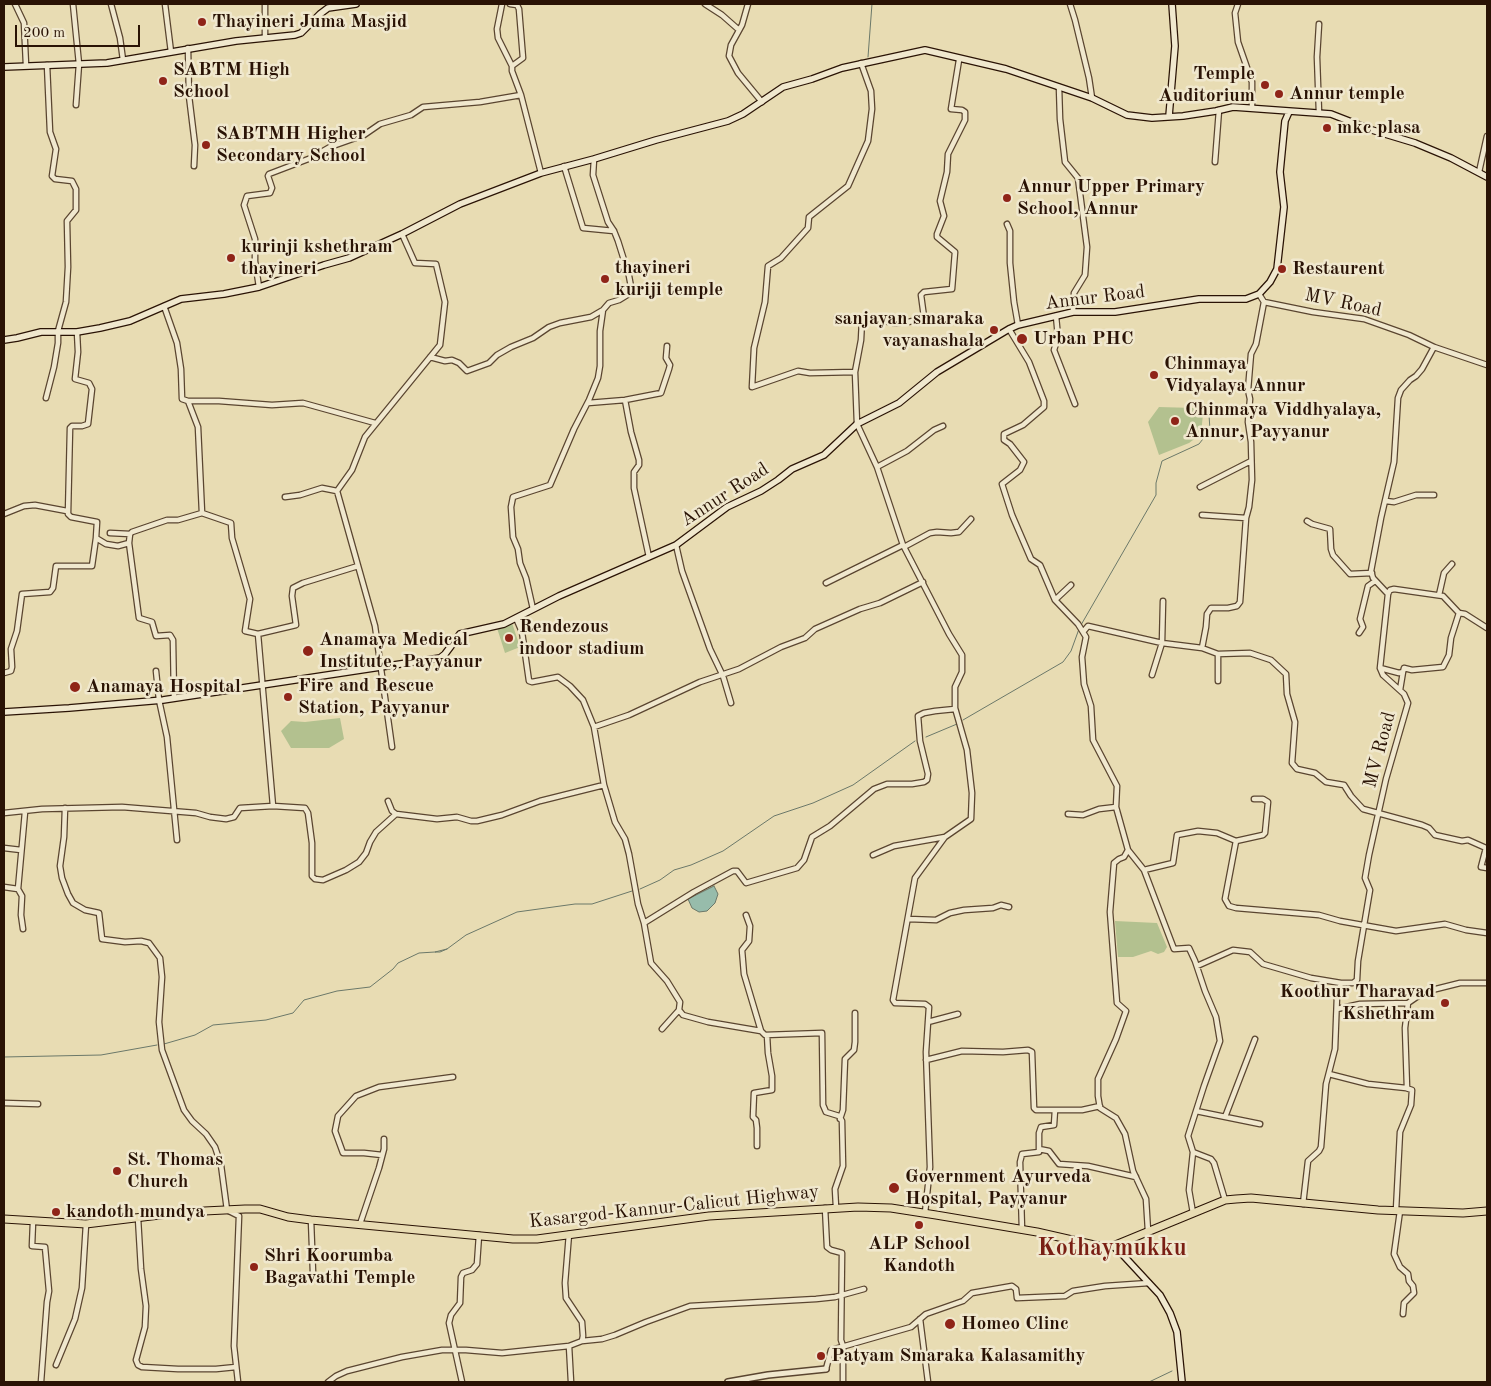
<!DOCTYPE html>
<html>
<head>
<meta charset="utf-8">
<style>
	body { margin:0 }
	#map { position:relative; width:1491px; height:1386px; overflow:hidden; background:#e8dcb3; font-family:"Old Standard TT",serif }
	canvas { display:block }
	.frame { position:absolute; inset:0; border:5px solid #2a1305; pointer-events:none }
	.scale { position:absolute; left:15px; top:25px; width:125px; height:22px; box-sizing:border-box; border:2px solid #2a1305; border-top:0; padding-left:6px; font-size:15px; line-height:18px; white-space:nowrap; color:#2a1305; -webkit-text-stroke:4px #f0e8ce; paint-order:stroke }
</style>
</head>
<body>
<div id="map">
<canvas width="1491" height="1386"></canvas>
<div class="frame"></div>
<div class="scale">200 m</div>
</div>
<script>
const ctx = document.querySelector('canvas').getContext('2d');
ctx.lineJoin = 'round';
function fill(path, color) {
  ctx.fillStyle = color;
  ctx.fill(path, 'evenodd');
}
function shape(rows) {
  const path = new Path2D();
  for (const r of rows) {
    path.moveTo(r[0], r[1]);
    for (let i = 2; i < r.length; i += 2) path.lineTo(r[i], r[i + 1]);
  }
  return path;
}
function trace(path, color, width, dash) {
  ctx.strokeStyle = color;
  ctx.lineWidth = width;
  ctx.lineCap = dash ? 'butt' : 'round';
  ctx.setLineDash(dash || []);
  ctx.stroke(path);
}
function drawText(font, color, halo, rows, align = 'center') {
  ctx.font = font + ' "Old Standard TT",serif';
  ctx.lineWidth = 5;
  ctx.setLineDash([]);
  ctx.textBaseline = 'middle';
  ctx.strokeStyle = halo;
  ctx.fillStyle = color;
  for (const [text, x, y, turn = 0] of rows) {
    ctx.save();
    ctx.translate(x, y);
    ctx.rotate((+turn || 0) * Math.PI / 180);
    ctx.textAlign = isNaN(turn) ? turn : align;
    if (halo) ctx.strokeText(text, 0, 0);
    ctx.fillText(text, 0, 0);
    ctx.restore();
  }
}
const green = shape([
	[1159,407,1194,408,1203,414,1201,434,1189,443,1159,455,1148,422],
	[512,623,520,647,505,653,497,628],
	[340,718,344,739,329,748,291,748,281,731,291,721,305,722],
	[1115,921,1157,923,1167,947,1164,952,1158,954,1151,951,1133,957,1118,957]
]);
const water = shape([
	[714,886,718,894,715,903,707,911,699,912,692,908,688,899,714,886]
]);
const stream = shape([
	[868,57,872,4],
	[1081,625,1156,495,1156,483,1162,461,1199,444,1210,430,1209,415],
	[963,720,1063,662,1071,651,1079,629],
	[926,737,957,724],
	[640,889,660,880,674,870,691,865,723,851,774,816,813,803,853,785,915,741],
	[447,949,435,952,440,952,447,949,466,935,517,912,575,904,592,904,632,891],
	[164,1044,195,1035,213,1025,266,1020,293,1013,304,1000,337,991,370,987,393,969,398,963,419,953,435,952],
	[4,1057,101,1055,157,1045],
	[1149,1382,1172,1371]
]);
const minor = shape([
	[15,4,24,23,26,65],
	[73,4,79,64,76,105],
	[111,4,120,38,123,60],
	[165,4,171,52],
	[265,4,265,38],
	[502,4,497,29,498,38,512,66],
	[510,4,517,5,519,9,523,58,512,66,512,71,521,95,541,173],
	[705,4,722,15,739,30],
	[748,4,742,25,731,45,729,56,738,73,762,102],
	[1070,4,1075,20,1089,78,1092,98],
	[1238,4,1235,13,1238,42,1252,82,1252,108],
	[188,48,189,96,195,145,194,166],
	[861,63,871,91,872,109,868,141,848,186,809,217,808,228,781,258,768,266,765,302,754,348,752,387,798,371,810,373,855,372,857,424,877,467,903,545,949,634,962,655,962,672,955,687,955,708,967,750,972,793,971,819,945,837,915,878,893,1000,895,1003,925,1004,929,1007,926,1052,930,1167,925,1213],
	[1059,87,1060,119,1065,162,1078,178,1087,247,1085,275,1074,293,1073,312],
	[1319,113,1317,57,1319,24],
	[1215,162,1219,110],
	[564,166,583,228,614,231],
	[1479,172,1487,136],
	[1007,224,1010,231,1010,263,1014,302,1018,325],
	[259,287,255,261,255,239,244,205,247,196,270,193,272,188,268,176,269,174,311,158,330,147,364,135,380,124,411,115,423,107,480,102,521,95],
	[1259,294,1264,302,1313,312,1364,319,1409,335,1434,347,1422,369,1416,376,1410,380,1401,390,1398,398,1394,462,1381,518,1371,571,1373,578,1388,594,1380,668,1383,675,1404,694,1408,703,1386,779,1369,855,1365,878,1370,890,1358,961,1357,980,1353,983,1341,983,1337,996,1335,1049,1326,1084,1321,1147,1319,1151,1308,1161,1303,1204],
	[1264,302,1256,344,1251,354,1248,390,1250,399,1248,422,1251,442,1252,480,1249,507,1246,518,1240,602,1237,606,1228,608,1211,608,1207,614,1206,627,1202,648,1218,654,1250,653,1271,660,1286,674,1287,694,1295,722,1292,763,1297,769,1315,773,1326,782,1344,785,1351,796,1363,809,1422,825,1429,828,1435,835,1462,841,1468,840,1486,848,1481,867,1487,868],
	[1056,316,1058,337,1054,350,1075,404],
	[837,317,862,321],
	[1009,329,1029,362,1044,401,1044,407,1023,425,1004,434,1004,440,1010,444,1024,462,1020,470,1002,484,1012,515,1031,559,1040,565,1055,600,1078,624,1086,637,1082,657,1084,684,1091,706,1093,740,1117,786,1116,807,1128,850,1144,870,1174,949,1189,948,1195,961,1205,991,1216,1017,1220,1041,1204,1086,1188,1136,1193,1152,1211,1159,1214,1163,1225,1200],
	[77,332,78,352,75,379,89,383,92,389,88,424,82,426,72,426,70,428,68,514,71,517,97,522,96,538,106,544,118,546,129,543,139,618,152,622,156,636,170,635,173,640,174,698],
	[1434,347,1487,365],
	[430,357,445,361,452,360,459,363,467,371,489,363,497,355,511,347,533,338,549,327,560,323,591,317,603,310],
	[855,372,861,340,862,320,867,318,895,323,908,322,922,319,924,317,921,295,924,292,952,289,955,252,937,237,937,234,944,216,940,201,947,172,948,154,965,120,965,112,962,110,951,109,959,60],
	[46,398,54,367,58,343,58,331,66,302,68,267,67,221,76,210,76,189,72,181,55,179,52,176,56,149,50,132,47,65],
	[625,400,631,432,639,460,639,465,634,472,634,488,649,557],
	[188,401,219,401,272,405,303,403,375,423],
	[588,403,625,400,661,393,669,369,670,365,666,358,667,346],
	[877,467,907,451,934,430,943,426],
	[1200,487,1251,461],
	[285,497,300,495,322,488,337,491],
	[1386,501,1394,502,1416,495,1434,495],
	[4,514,24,506,35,505,67,511],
	[1202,515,1246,518],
	[1307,521,1312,524,1330,529,1331,549,1333,555,1350,574,1372,573],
	[110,533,130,534],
	[129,543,130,534,132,532,167,520,178,520,202,513],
	[676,545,682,571,710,649,723,676,731,703],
	[904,547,930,533,937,532,951,533,959,532,971,519],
	[826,583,903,545],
	[1388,594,1390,590,1394,589,1443,596,1459,613],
	[1439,595,1444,573,1452,564],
	[1055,600,1071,585],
	[533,609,526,578,520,563,518,549,513,537,511,507,513,497,550,485,574,429,589,400,598,378,600,366,600,331,603,310,609,303,619,300,632,292,629,276,618,241,614,231,608,222,593,175,594,159],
	[516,618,522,632,529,681,532,682,558,677,570,686,583,700,594,727,604,785,615,822,625,839,629,854,638,904,644,923,651,963,667,981,680,1002,679,1010,683,1015,708,1022,761,1031,765,1035,822,1033,823,1105,826,1112,839,1116,842,1121,843,1166,835,1189,836,1207],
	[1083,632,1088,626,1162,643,1202,648],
	[1359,633,1363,627,1360,619,1368,586,1375,581],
	[258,634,296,625,292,596,293,588,303,583,358,566],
	[1380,668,1399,673,1403,672,1404,668,1412,670,1443,667,1449,655,1451,638,1459,613,1465,614,1487,628],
	[156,671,159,700,167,737,177,840],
	[4,673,11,671,12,667,11,649,17,631,22,594,50,592,53,588,56,566,92,566,96,538],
	[1152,675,1162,643,1163,601],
	[1218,681,1218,654],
	[1400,690,1403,672],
	[594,727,629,715,700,682,739,669,781,647,805,638,815,629,860,609,880,603,923,582],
	[392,747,375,626,337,491,352,470,365,437,440,345,445,302,436,264,415,263,402,234],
	[388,801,392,811,396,814,437,819,457,817,471,821,477,821,502,815,540,801,604,785],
	[273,806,305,808,308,813,312,843,312,876,315,879,323,880,346,870,359,862,366,853,370,842,376,832,396,814],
	[65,808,64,837,60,866,62,878,68,894,73,903,85,910,99,913,102,939,125,942,141,941,149,943,160,958,162,977,159,1022,162,1050,184,1110,192,1121,206,1134,215,1147,221,1165,227,1210,239,1216,234,1346,238,1382],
	[4,813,42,809,122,807,196,813,210,817,226,819,234,817,240,808,273,806,258,634,245,631,250,599,232,538,231,523,202,513,198,427,188,401,182,399,181,369,177,343,164,306],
	[1068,814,1083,815,1099,809,1116,807],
	[1236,841,1263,835,1265,833,1268,802,1263,799,1254,799],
	[4,848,21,850],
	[1128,850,1124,857,1119,859,1114,863,1110,912,1117,1003,1126,1011,1116,1039,1098,1079,1098,1096,1100,1108,1116,1118,1125,1134,1133,1171,1146,1199,1148,1231],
	[873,855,894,846,945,837],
	[1144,870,1173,863,1177,835,1198,831,1217,833,1236,841,1225,899,1229,906,1236,908,1319,915,1340,921,1396,931,1445,924,1466,930,1487,933],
	[4,887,18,889],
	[746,915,750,926,749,941,742,950,744,974,761,1031],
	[908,919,936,920,950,913,964,910,993,908,1001,905,1009,907],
	[644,923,694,892,733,871,737,871,746,883,797,868,804,860,812,837,830,826,874,789,887,784,912,784,924,782,927,780,928,774,920,741,918,716,924,713,935,711,955,709],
	[23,929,21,915,22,896,18,889,25,812],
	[1197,966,1233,950,1250,952,1263,964,1311,978,1341,983],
	[1337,1009,1360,1004,1408,1003,1424,992,1460,983,1487,983],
	[928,1022,958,1014],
	[662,1029,679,1010],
	[926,1060,962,1051,1003,1052,1028,1050,1032,1052,1034,1108,1036,1110,1082,1110,1100,1106],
	[1329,1074,1368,1084,1406,1088,1412,1090,1411,1105,1400,1132,1396,1210],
	[1407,1088,1405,1028,1408,1003],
	[4,1103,38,1104],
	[1196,1111,1260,1124],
	[1225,1117,1255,1039],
	[840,1119,843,1110,845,1059,854,1050,855,1042,855,1013],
	[757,1146,757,1128,756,1120,753,1117,754,1093,772,1090,772,1076,768,1053,767,1035],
	[1039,1149,1049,1151,1059,1164,1088,1166,1136,1177],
	[1193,1152,1189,1190,1193,1213],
	[382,1155,364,1153,343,1153,335,1131,338,1116,356,1096,379,1087,453,1077],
	[825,1208,827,1247,831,1250,842,1253,841,1340,843,1346,843,1382],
	[1400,1211,1394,1254,1400,1267,1408,1274,1409,1281,1413,1286,1414,1293,1404,1303,1403,1314],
	[138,1218,141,1269,146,1306,145,1327,136,1360,138,1365,142,1367,178,1369,216,1369,236,1367],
	[311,1220,313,1273],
	[33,1222,32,1246,45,1247,49,1291,47,1302,41,1382],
	[360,1224,379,1168,384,1149,384,1139],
	[1022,1230,1020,1162,1022,1154,1039,1152,1039,1133,1041,1127,1054,1125,1055,1110],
	[569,1234,565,1283,566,1298,582,1322,583,1336,582,1341,569,1346,571,1382],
	[920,1319,928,1382],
	[582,1341,602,1339,615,1335,646,1322,690,1306,816,1299,835,1297,864,1289],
	[56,1365,75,1319,82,1288,86,1224],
	[826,1369,831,1350,911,1327,926,1314,963,1301,972,1293,1012,1286,1016,1289,1017,1298,1065,1296,1073,1291,1105,1286,1149,1283],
	[328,1382,336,1376,347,1371,402,1357,442,1350,466,1350,502,1353,569,1346],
	[462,1382,449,1323,451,1315,460,1303,461,1277,463,1273,472,1270,477,1264,479,1235]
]);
const tertiary = shape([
	[728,1382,768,1375,826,1369]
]);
const secondary = shape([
	[4,67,107,63,236,41,295,35,301,33,320,14,328,8,356,4],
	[1169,116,1175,46,1172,4],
	[4,340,17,338,41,332,77,332,100,328,130,321,181,299,224,294,259,287,324,265,349,258,402,234,460,204,541,173,594,159,656,140,728,121,743,114,783,87,812,79,842,68,925,50,1006,69,1092,98,1127,115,1152,118,1183,116,1216,111,1233,107,1331,114,1372,130,1415,143,1451,158,1487,177],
	[4,712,69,708,163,700,440,658,445,654,460,634,504,624,559,596,676,545,727,507,761,491,778,480,792,469,824,455,857,424,899,403,937,372,1009,329,1018,325,1073,312,1115,312,1199,299,1246,299,1259,294,1270,282,1277,269,1284,207,1280,172,1285,121,1289,112],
	[1113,1246,1122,1254,1160,1295,1170,1313,1177,1332,1182,1382]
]);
const trunk = shape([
	[4,1219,86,1224,184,1212,245,1209,260,1209,288,1217,311,1220,513,1239,537,1239,709,1216,858,1207,891,1208,936,1215,1037,1232,1103,1247,1113,1246,1225,1200,1236,1199,1251,1198,1378,1210,1463,1213,1487,1211]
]);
const markers = [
	[202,22,5,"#8f2418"],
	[163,81,5,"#8f2418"],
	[1265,85,5,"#8f2418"],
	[1279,94,5,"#8f2418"],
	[1327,128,5,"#8f2418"],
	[206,145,5,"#8f2418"],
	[1007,198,5,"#8f2418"],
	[231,258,5,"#8f2418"],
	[1282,269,5,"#8f2418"],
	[605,279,5,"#8f2418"],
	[994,330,5,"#8f2418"],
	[1022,339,6,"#8f2418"],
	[1154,375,5,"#8f2418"],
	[1175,421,5,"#8f2418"],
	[509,638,5,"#8f2418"],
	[308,651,6,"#8f2418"],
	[75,687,6,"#8f2418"],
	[288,697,5,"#8f2418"],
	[1445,1003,5,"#8f2418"],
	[117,1171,5,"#8f2418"],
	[894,1188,6,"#8f2418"],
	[56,1212,5,"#8f2418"],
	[919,1225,5,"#8f2418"],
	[254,1267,5,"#8f2418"],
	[950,1324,6,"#8f2418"],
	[821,1356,5,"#8f2418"]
];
const poiNames = [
	["Thayineri Juma Masjid",212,22],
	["SABTM High",173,70],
	["School",173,92],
	["Temple",1255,74,"right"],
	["Auditorium",1255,96,"right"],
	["Annur temple",1289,94],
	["mkc plasa",1337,128],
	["SABTMH Higher",216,134],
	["Secondary School",216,156],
	["Annur Upper Primary",1017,187],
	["School, Annur",1017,209],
	["kurinji kshethram",241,247],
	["thayineri",241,269],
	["thayineri",615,268],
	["kuriji temple",615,290],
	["Restaurent",1292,269],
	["sanjayan smaraka",984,319,"right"],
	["vayanashala",984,341,"right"],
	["Urban PHC",1033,339],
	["Chinmaya",1164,364],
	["Vidyalaya Annur",1164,386],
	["Chinmaya Viddhyalaya,",1185,410],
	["Annur, Payyanur",1185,432],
	["Rendezous",519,627],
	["indoor stadium",519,649],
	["Anamaya Medical",319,640],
	["Institute, Payyanur",319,662],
	["Fire and Rescue",298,686],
	["Station, Payyanur",298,708],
	["Anamaya Hospital",86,687],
	["Koothur Tharavad",1435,992,"right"],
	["Kshethram",1435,1014,"right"],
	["St. Thomas",127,1160],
	["Church",127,1182],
	["Government Ayurveda",905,1177],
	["Hospital, Payyanur",905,1199],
	["kandoth mundya",66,1212],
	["ALP School",919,1244,"center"],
	["Kandoth",919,1266,"center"],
	["Shri Koorumba",264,1256],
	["Bagavathi Temple",264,1278],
	["Homeo Clinc",961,1324],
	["Patyam Smaraka Kalasamithy",831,1356]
];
const streetNames = [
	["Annur Road",1095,298,-7],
	["MV Road",1343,303,12],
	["Annur Road",725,495,-33],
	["MV Road",1380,750,-75],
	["Kasargod-Kannur-Calicut Highway",674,1207,-6]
];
const districtNames = [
	["Kothaymukku",1112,1249]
];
fill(green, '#b3c18f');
fill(water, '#97bcab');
trace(water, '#6b7869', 1);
trace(stream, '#6b7869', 1);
trace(minor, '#5a4530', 7);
trace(tertiary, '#5a4530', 8);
trace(secondary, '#2a1305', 8);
trace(trunk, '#2a1305', 9);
trace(minor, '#f0e8ce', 4.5);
trace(tertiary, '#f0e8ce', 5);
trace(secondary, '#f0e8ce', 5.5);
trace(trunk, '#e8dcb3', 7);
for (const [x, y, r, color] of markers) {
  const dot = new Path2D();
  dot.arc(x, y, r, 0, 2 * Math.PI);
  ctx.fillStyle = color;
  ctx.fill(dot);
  trace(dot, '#f0e8ce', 2);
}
drawText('bold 19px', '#2a1305', '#f0e8ce', poiNames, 'left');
drawText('19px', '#2a1305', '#f0e8ce', streetNames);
drawText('bold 24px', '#7a1f14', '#f0e8ce', districtNames);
</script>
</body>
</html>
